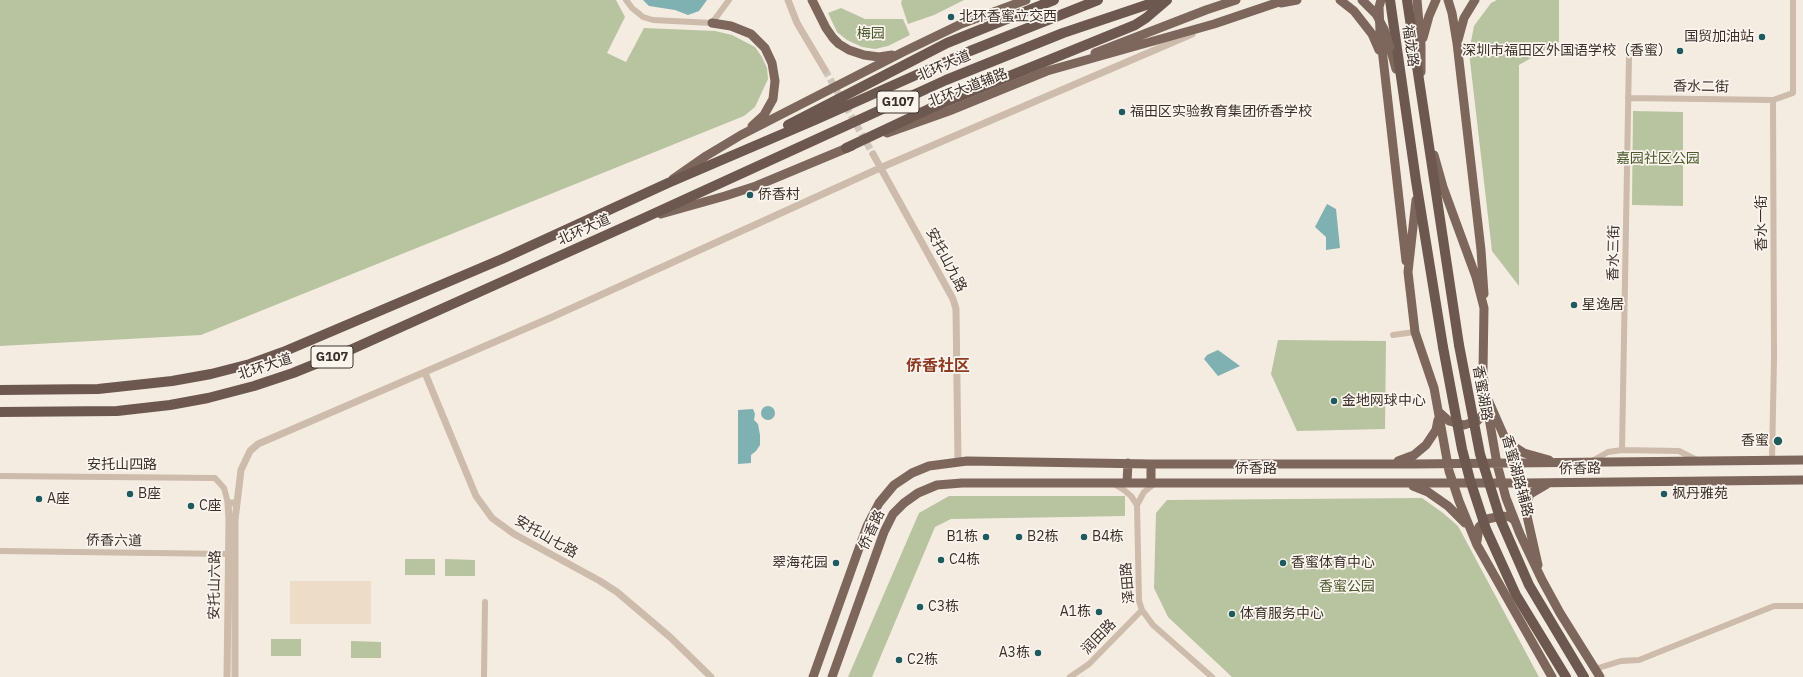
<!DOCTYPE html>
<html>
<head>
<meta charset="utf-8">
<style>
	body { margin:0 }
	canvas { display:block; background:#f4ebe1 }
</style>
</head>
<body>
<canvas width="1803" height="677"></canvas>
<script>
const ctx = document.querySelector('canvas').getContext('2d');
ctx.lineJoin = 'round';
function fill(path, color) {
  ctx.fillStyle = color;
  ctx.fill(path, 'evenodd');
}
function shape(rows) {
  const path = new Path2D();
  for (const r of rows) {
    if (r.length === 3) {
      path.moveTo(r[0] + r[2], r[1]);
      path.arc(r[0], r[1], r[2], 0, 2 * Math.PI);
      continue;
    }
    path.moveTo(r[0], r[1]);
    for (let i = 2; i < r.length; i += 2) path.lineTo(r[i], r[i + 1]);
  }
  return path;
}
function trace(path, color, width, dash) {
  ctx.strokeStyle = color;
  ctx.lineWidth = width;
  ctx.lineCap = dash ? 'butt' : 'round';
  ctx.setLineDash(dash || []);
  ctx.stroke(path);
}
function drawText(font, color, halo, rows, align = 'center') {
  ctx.font = font + ' "IBM Plex Sans","Noto Sans SC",sans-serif';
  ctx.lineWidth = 3.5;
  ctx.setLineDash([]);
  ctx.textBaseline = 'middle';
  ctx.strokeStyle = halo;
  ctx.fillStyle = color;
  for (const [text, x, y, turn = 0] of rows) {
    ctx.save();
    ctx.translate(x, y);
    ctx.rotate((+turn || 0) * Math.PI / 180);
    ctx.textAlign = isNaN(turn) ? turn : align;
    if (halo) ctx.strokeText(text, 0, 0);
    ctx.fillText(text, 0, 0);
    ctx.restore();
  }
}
const green = shape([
	[0,0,616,0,625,17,607,53,626,62,644,28,715,31,732,35,755,47,762,57,767,68,768,79,755,107,744,116,201,335,0,346],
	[902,0,964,0,934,15,908,24,901,3],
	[1497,0,1559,0,1559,42,1519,65,1519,286,1492,251,1469,52,1474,26,1491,3],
	[841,8,865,19,903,19,910,35,888,46,875,49,862,47,847,40,837,32,828,13],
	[1633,111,1683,112,1683,206,1632,205],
	[1278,340,1386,341,1385,429,1297,431,1271,374],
	[949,496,1125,496,1125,516,951,519,935,527,872,677,848,677,919,513],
	[1422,498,1443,513,1458,526,1539,677,1232,677,1168,617,1154,588,1156,513,1167,500],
	[405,559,435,559,435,575,405,575],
	[445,559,475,560,475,576,445,576],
	[271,639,301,639,301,656,271,656],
	[351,641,381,642,381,658,351,658]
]);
const plaza = shape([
	[290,581,371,581,371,624,290,624]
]);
const water = shape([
	[643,0,707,0,699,11,688,15,675,10,649,6],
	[1327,204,1336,209,1340,248,1326,250,1326,237,1315,227],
	[1218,350,1240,366,1218,376,1204,359,1207,355],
	[768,413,7],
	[753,409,755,414,754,420,758,424,760,435,760,445,756,451,751,455,751,463,738,464,738,410]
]);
const tertiaryTunnel = shape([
	[825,70,873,154]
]);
const minor = shape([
	[626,0,632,8,643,17,653,20,712,23,729,0],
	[1628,98,1773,100],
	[1393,335,1415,332],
	[1622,450,1629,56],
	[1772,460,1774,359,1773,100,1793,93,1793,0],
	[1592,461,1608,452,1622,450,1679,451,1697,460],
	[0,476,215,478,224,488,228,503],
	[1114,484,1124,490,1131,496,1137,505],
	[1154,484,1144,492,1137,505,1139,601,1142,610,1153,625,1212,677],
	[0,551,229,554],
	[1595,669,1621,661,1639,660,1774,606,1803,606],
	[484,677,485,602],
	[1070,677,1089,664,1142,610]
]);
const tertiary = shape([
	[788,0,797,23,825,70],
	[873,154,953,299,956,309,958,462],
	[425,373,476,496,492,518,514,534,600,581,617,592,670,637,711,677],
	[227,677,229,519,228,503,237,503],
	[235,677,235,520,241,470,250,451,258,444,550,318,880,168,1192,34]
]);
const primary = shape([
	[812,0,826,28,833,38,839,44,849,50,864,55,879,57,892,55],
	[1340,0,1354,11,1372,34,1379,50],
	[1381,0,1379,7,1380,31,1406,261],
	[1417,0,1421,45,1421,72],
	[1448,0,1452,13,1457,43,1481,250,1484,294],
	[1281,3,1297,0],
	[712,23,731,26,751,34,765,48,772,63,775,81,773,99,764,115,752,126],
	[1423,38,1429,16,1436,0],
	[1458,40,1464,18,1475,0],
	[1390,47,1396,69],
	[1095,53,1206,10,1236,0],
	[887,133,949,111,1047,71,1214,24,1285,0],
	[1434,155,1443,187,1476,277,1484,308,1483,371,1485,395,1497,464,1506,498,1520,534,1542,580,1560,613,1600,677],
	[673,179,706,156,741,135,903,52,961,24,1026,0],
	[1416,200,1408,272,1415,332,1434,388,1449,471,1459,501,1477,545,1552,677],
	[661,214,725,196,756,186,852,146],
	[1489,402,1504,436,1510,444,1524,453,1549,460],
	[1439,412,1449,421,1464,425,1477,421,1487,411],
	[1398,461,1414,455,1426,445,1436,430,1438,420],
	[1151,464,1151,482],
	[1127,482,1128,463],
	[1413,486,1428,492,1448,506,1465,523],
	[1477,541,1479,527,1487,519,1502,516,1510,517,1514,520],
	[1538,565,1527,516,1526,505,1530,494,1547,484],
	[813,677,867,526,879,503,894,485,912,473,929,466,967,461,1151,464,1414,464,1803,460],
	[832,677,884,532,893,514,904,503,918,493,937,485,962,483,1524,483,1803,480]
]);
const trunk = shape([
	[1390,0,1416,181,1443,347],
	[1407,0,1459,345],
	[788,125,947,43,1054,0],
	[846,148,931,108,1135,25,1146,18,1167,0],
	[0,390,98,389,172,381,211,374,250,364,283,352,502,259,668,183,815,120,970,51,1098,0],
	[0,412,117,411,170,405,208,398,254,386,293,373,350,350,642,219,946,80,1063,33,1161,0]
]);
const primaryBridge = shape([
	[1362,0,1376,14,1384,29,1390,47]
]);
const trunkBridge = shape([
	[1459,345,1480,454,1501,521,1529,585,1584,677],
	[1443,347,1462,449,1470,480,1486,529,1516,595,1566,677]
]);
const markers = [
	[951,17,4,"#1f5a5e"],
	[1762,37,4,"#1f5a5e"],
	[1680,51,4,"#1f5a5e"],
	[1122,112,4,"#1f5a5e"],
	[750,195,4,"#1f5a5e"],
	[1574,305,4,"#1f5a5e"],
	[1334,401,4,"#1f5a5e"],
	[1778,441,5,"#1f5a5e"],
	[130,494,4,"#1f5a5e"],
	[1664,494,4,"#1f5a5e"],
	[39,499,4,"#1f5a5e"],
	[191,506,4,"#1f5a5e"],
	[986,537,4,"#1f5a5e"],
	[1019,537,4,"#1f5a5e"],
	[1084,537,4,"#1f5a5e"],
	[941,560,4,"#1f5a5e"],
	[836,563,4,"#1f5a5e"],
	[1283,563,4,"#1f5a5e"],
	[920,607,4,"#1f5a5e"],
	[1099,612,4,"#1f5a5e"],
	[1232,614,4,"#1f5a5e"],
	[1038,653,4,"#1f5a5e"],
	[899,660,4,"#1f5a5e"]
];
const shields = [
	[898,102,42],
	[332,357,42]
];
const shieldNames = [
	["G107",898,102],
	["G107",332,357]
];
const poiNames = [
	["北环香蜜立交西",959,17],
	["国贸加油站",1754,37,"right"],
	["深圳市福田区外国语学校（香蜜）",1672,51,"right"],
	["福田区实验教育集团侨香学校",1130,112],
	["侨香村",758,195],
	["星逸居",1582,305],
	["金地网球中心",1342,401],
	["香蜜",1769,441,"right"],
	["B座",138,494],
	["枫丹雅苑",1672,494],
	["A座",47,499],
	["C座",199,506],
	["B1栋",978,537,"right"],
	["B2栋",1027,537],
	["B4栋",1092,537],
	["C4栋",949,560],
	["翠海花园",828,563,"right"],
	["香蜜体育中心",1291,563],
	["C3栋",928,607],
	["A1栋",1091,612,"right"],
	["体育服务中心",1240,614],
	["A3栋",1030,653,"right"],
	["C2栋",907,660]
];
const parkNames = [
	["梅园",871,34],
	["嘉园社区公园",1658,159],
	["香蜜公园",1347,587]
];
const streetNames = [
	["福龙路",1410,46,82],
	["北环大道",944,66,-23],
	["香水二街",1701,87,1],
	["北环大道辅路",968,88,-21],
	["香水一街",1762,223,-90],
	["北环大道",584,230,-24],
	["香水三街",1614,253,-89],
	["安托山九路",946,260,62],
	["北环大道",265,367,-18],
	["香蜜湖路",1482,393,80],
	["安托山四路",122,465],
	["侨香路",1256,469],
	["侨香路",1580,469,-1],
	["香蜜湖路辅路",1517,476,75],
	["侨香路",872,530,-65],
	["安托山七路",546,537,30],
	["侨香六道",114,541,1],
	["泽田路",1128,583,-95],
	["安托山六路",215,585,-89],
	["润田路",1099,637,-46]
];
const quarterNames = [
	["侨香社区",938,366]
];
fill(green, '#b8c4a0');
fill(plaza, '#ecdcc8');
fill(water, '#7fb0b2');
trace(tertiaryTunnel, '#cfc6bd', 7, [7, 3.5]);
trace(minor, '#cdbbac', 6);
trace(tertiary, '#cdbbac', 7);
trace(primary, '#7d675c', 9);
trace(trunk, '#6c584f', 10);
trace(primaryBridge, '#7d675c', 9);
trace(trunkBridge, '#6c584f', 10);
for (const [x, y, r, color] of markers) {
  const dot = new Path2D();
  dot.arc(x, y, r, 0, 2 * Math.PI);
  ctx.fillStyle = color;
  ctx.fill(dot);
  trace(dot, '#fbf5ee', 1.5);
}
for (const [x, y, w] of shields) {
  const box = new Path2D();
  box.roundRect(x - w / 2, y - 11, w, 22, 3);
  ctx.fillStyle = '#fbf5ee';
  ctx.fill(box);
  trace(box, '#3b302b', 1);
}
drawText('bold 13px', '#3b302b', null, shieldNames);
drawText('14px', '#3b302b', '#fbf5ee', poiNames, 'left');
drawText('14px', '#4a5a2e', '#fbf5ee', parkNames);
drawText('14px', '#3b302b', '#fbf5ee', streetNames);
drawText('bold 16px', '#8c3b22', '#fbf5ee', quarterNames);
</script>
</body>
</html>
